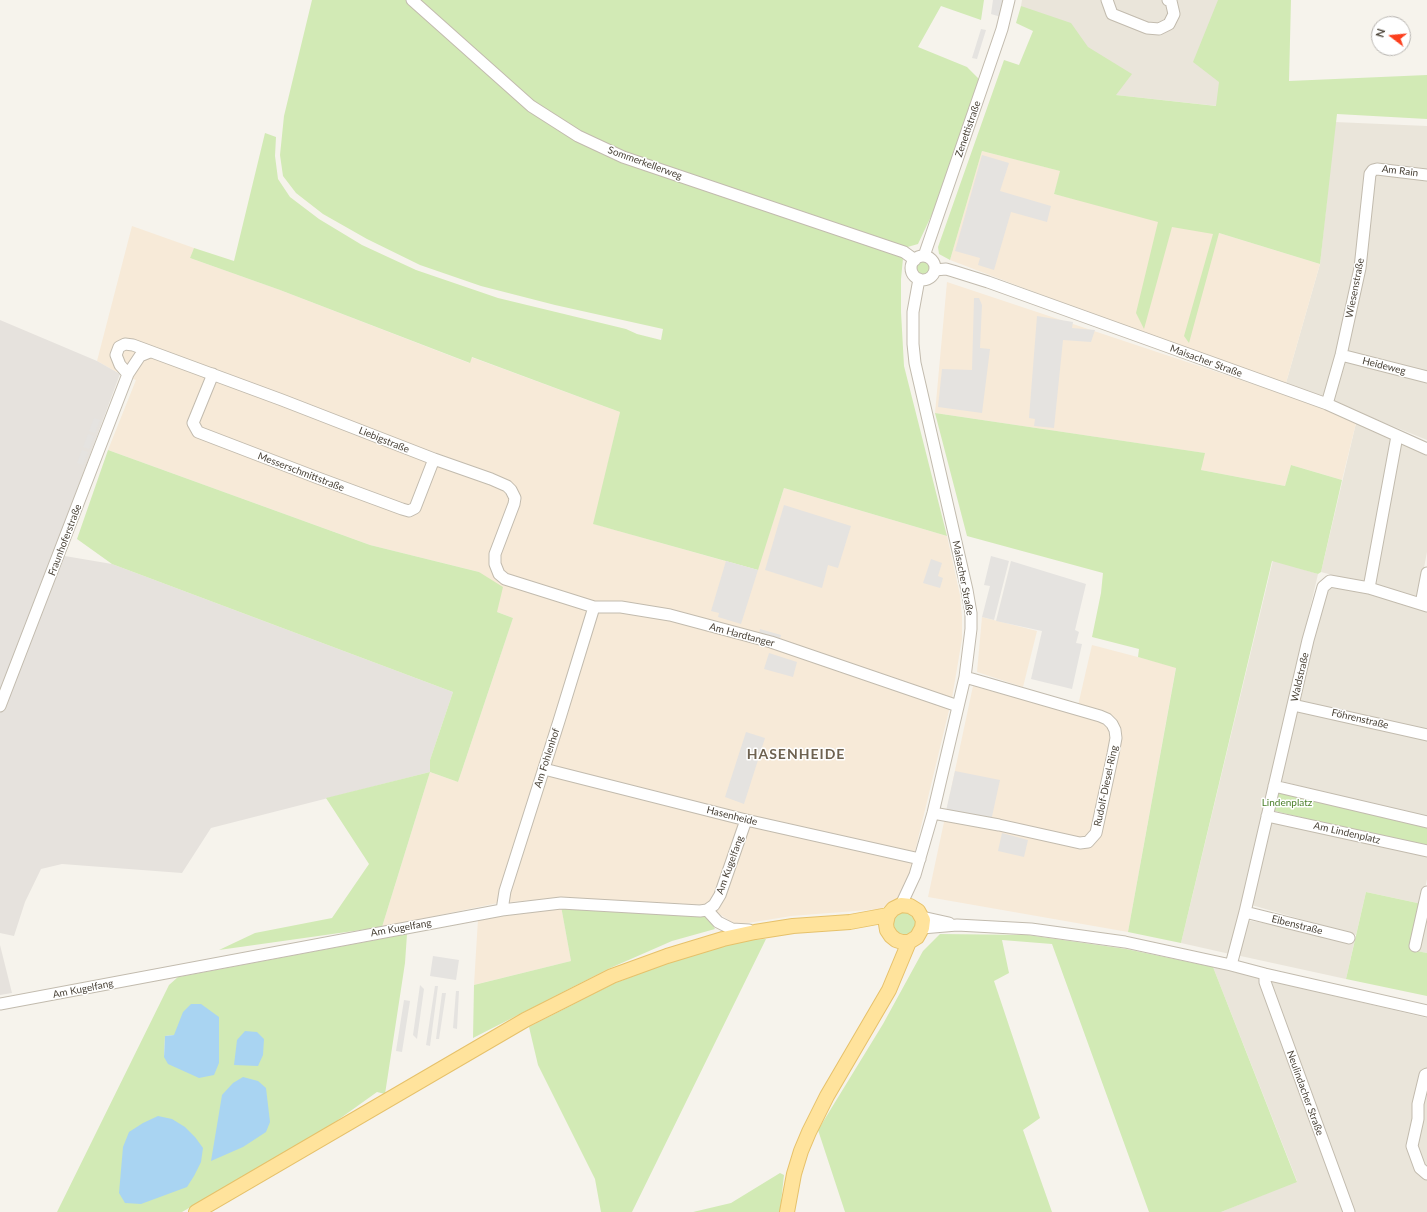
<!DOCTYPE html>
<html>
<head>
<meta charset="utf-8">
<style>
	body { margin:0 }
	#map { position:relative; width:1427px; height:1212px; overflow:hidden; background:#f6f3ec; font-family:Lato,sans-serif }
	canvas { display:block }
	.north { position:absolute; left:1371px; top:16px; width:40px; height:40px; box-sizing:border-box; background:#fff; border:1px solid #b7b4b0; border-radius:50%; rotate:286deg; font-size:11px; font-weight:700; line-height:16px; text-align:center; color:#4b4439 }
	.north::after { content:''; display:block; margin:auto; width:14px; height:18px; background:#fc3f1d; clip-path:polygon(50% 0,100% 100%,50% 72%,0 100%) }
</style>
</head>
<body>
<div id="map">
<canvas width="1427" height="1212"></canvas>
<div class="north">N</div>
</div>
<script>
const ctx = document.querySelector('canvas').getContext('2d');
ctx.lineJoin = 'round';
function fill(path, color) {
  ctx.fillStyle = color;
  ctx.fill(path, 'evenodd');
}
function shape(rows) {
  const path = new Path2D();
  for (const r of rows) {
    if (r.length === 3) {
      path.moveTo(r[0] + r[2], r[1]);
      path.arc(r[0], r[1], r[2], 0, 2 * Math.PI);
      continue;
    }
    path.moveTo(r[0], r[1]);
    for (let i = 2; i < r.length; i += 2) path.lineTo(r[i], r[i + 1]);
  }
  return path;
}
function trace(path, color, width, dash) {
  ctx.strokeStyle = color;
  ctx.lineWidth = width;
  ctx.lineCap = dash ? 'butt' : 'round';
  ctx.setLineDash(dash || []);
  ctx.stroke(path);
}
function drawText(font, color, halo, rows, align = 'center') {
  ctx.font = font + ' Lato,sans-serif';
  ctx.lineWidth = 3;
  ctx.setLineDash([]);
  ctx.textBaseline = 'middle';
  ctx.strokeStyle = halo;
  ctx.fillStyle = color;
  for (const [text, x, y, turn = 0] of rows) {
    ctx.save();
    ctx.translate(x, y);
    ctx.rotate((+turn || 0) * Math.PI / 180);
    ctx.textAlign = isNaN(turn) ? turn : align;
    if (halo) ctx.strokeText(text, 0, 0);
    ctx.fillText(text, 0, 0);
    ctx.restore();
  }
}
const residential = shape([
	[1022,0,1253,0,1217,106,1116,95,1021,6],
	[1335,122,1427,126,1427,440,1286,383,1320,264],
	[1356,423,1393,439,1366,584,1321,572],
	[1399,441,1427,453,1427,552,1418,599,1376,587,1373,583],
	[1273,560,1318,574,1230,954,1181,943],
	[1334,588,1366,592,1427,610,1427,729,1297,702,1326,594,1330,589],
	[1295,709,1427,739,1427,820,1278,780],
	[1268,817,1427,854,1427,879,1422,904,1366,892,1356,935,1248,904],
	[1427,906,1427,953,1416,951],
	[1246,920,1355,939,1346,979,1236,955],
	[1213,967,1427,1018,1427,1212,1221,1212,1297,1181]
]);
const commercial = shape([
	[982,151,1061,171,1054,194,1219,233,1320,264,1286,383,1187,350,950,260],
	[132,226,194,248,190,258,280,290,469,363,471,357,620,412,594,524,757,570,784,488,947,536,960,595,962,617,962,639,952,698,905,893,881,909,791,916,736,925,706,905,559,898,498,903,382,927,430,772,458,782,513,618,497,612,479,572,370,545,108,450,136,380,120,374,97,361],
	[947,282,1325,408,1356,423,1342,480,1291,465,1285,486,1201,470,1204,453,935,413],
	[982,617,1037,631,1023,687,977,672],
	[1092,645,1176,667,1128,932,928,897,973,686,1076,714],
	[561,906,571,961,474,985,478,919]
]);
const industrial = shape([
	[0,320,97,361,120,374,53,554,112,564,453,692,430,760,430,772,211,828,182,873,62,864,41,869,25,902,14,936,0,933],
	[0,945,12,993,0,995]
]);
const green = shape([
	[312,0,984,0,981,20,941,6,918,47,967,67,979,79,942,193,918,244,904,248,901,279,901,312,904,366,947,536,784,488,758,570,593,524,620,412,472,357,470,363,280,290,190,258,194,248,234,261,265,133,276,137,275,156,278,179,290,197,319,219,362,245,416,270,498,298,626,329,637,334,661,340,663,329,555,305,481,286,420,265,367,239,323,214,296,193,283,176,280,155,284,116],
	[1218,0,1291,0,1289,81,1427,75,1427,119,1337,114,1320,264,1219,233,1189,343,1184,336,1213,234,1172,227,1144,329,1136,313,1158,222,1054,194,1060,171,982,151,950,260,939,254,938,247,1004,60,1019,65,1033,31,1016,23,1021,6,1071,23,1088,47,1132,74,1116,95,1216,106,1219,82,1193,62],
	[923,268,7],
	[935,413,1205,453,1201,470,1285,486,1291,465,1342,480,1321,572,1318,574,1272,561,1181,943,1128,932,1176,668,1138,657,1139,649,1092,637,1101,593,1103,573,967,536],
	[108,450,370,545,479,572,503,587,497,612,513,618,458,782,430,772,382,927,219,950,255,933,332,918,369,864,326,798,430,772,430,760,453,692,112,564,77,539],
	[1276,789,1427,827,1427,848,1271,810],
	[1366,892,1422,904,1412,950,1427,953,1427,996,1346,979],
	[561,906,705,913,715,929,672,941,608,969,473,1038,474,985,571,961],
	[899,910,912,912,918,925,910,936,897,936,890,920],
	[407,934,405,963,385,1094,377,1092,317,1135,182,1212,57,1212,169,985,178,977],
	[174,1035,164,1057,165,1036],
	[940,934,1028,935,1126,949,1213,967,1297,1182,1221,1212,1149,1212,1052,944,1002,940,1009,973,994,981,1040,1118,1023,1130,1052,1212,845,1212,818,1130,883,1024,923,951],
	[766,939,632,1212,601,1212,595,1179,538,1065,529,1027,615,983,679,959,745,940],
	[780,1173,784,1175,780,1212,693,1212,731,1203]
]);
const parking = shape([
	[993,0,1005,0,1001,17,991,14],
	[981,29,986,30,977,59,972,58],
	[982,155,1009,163,1000,191,1051,206,1047,222,1011,212,994,270,978,265,980,258,955,251],
	[974,298,979,298,982,305,980,348,990,349,982,413,938,407,942,369,972,370],
	[1037,316,1073,322,1072,328,1095,330,1091,342,1063,340,1054,428,1034,426,1035,419,1029,418],
	[94,418,100,420,95,433,89,431],
	[88,434,94,436,89,449,83,447],
	[82,450,88,452,83,465,77,463],
	[784,505,851,526,838,568,828,565,822,588,765,570],
	[991,556,1009,561,994,620,982,617,990,586,984,585],
	[931,559,942,563,938,576,943,578,940,588,923,583],
	[726,561,758,570,741,624,718,617,719,613,711,611],
	[1011,561,1086,584,1075,630,1079,632,1076,643,1082,644,1072,689,1031,679,1042,631,996,621],
	[760,629,781,635,780,639,759,633],
	[769,653,797,662,793,677,764,669],
	[746,732,765,738,744,804,725,797],
	[955,771,1000,780,991,821,946,811],
	[1002,833,1028,840,1024,857,998,851],
	[433,956,459,960,456,980,430,976],
	[420,985,424,989,417,1039,413,1035],
	[435,986,438,986,430,1046,426,1045],
	[456,991,459,991,457,1029,453,1028],
	[442,993,446,993,439,1039,436,1039],
	[404,1000,410,1001,402,1052,396,1051]
]);
const water = shape([
	[191,1004,201,1004,219,1017,219,1063,214,1075,199,1078,168,1064,164,1057,165,1036,174,1035,183,1012],
	[245,1031,257,1032,264,1039,263,1055,258,1066,234,1065,237,1040],
	[243,1077,258,1081,266,1088,270,1122,266,1132,243,1147,211,1161,222,1095,233,1083],
	[158,1116,172,1119,185,1127,195,1137,203,1148,201,1162,194,1176,187,1187,141,1204,125,1203,119,1193,123,1147,129,1132,143,1123]
]);
const minor = shape([
	[412,0,531,106,578,136,623,157,904,252,915,260],
	[1107,0,1112,14,1147,28,1159,29,1169,24,1174,14,1171,1,1168,0],
	[924,256,988,70,1002,29,1009,0],
	[923,268,12],
	[935,270,946,269,953,271,988,282,1327,404,1427,449],
	[1341,355,1427,377],
	[128,374,120,365,116,355,119,347,125,344,133,345,282,400,434,459,491,479,507,486,511,490,515,498,514,504,495,554,495,564,499,574,505,579,594,607,621,607,670,615,771,642,958,706],
	[213,374,193,423,198,432,318,478,402,509,409,511,415,508,434,459],
	[1327,404,1341,355,1360,268,1370,174,1373,170,1377,169,1427,175],
	[1369,588,1427,606],
	[1421,604,1427,573],
	[1293,705,1427,735],
	[0,706,128,374,140,356,150,352],
	[544,769,746,820,920,859],
	[1274,786,1427,822],
	[933,813,999,825,1080,843,1088,842,1096,833,1113,754,1116,738,1115,730,1112,724,1107,719,1100,716,965,677],
	[1267,816,1427,851],
	[901,905,915,875,933,813,965,677,971,629,971,613,967,590,915,363,913,344,913,312,919,279],
	[502,910,505,891,559,721,594,607],
	[707,910,718,922,732,929,749,930],
	[1245,912,1349,938],
	[922,917,949,923],
	[922,928,957,925,1031,929,1125,942,1231,965,1265,974,1427,1011],
	[1415,946,1427,892],
	[1231,965,1245,912,1308,640,1323,587,1330,581,1369,588,1397,436],
	[1265,974,1265,982,1349,1212],
	[0,1004,502,910,561,903,700,911,707,910,714,905,720,895,746,820],
	[1427,1074,1425,1075,1418,1104,1418,1119,1412,1146,1420,1168,1427,1174]
]);
const major = shape([
	[196,1212,525,1020,612,976,667,956,723,939,755,932,793,926,850,922,888,915],
	[787,1212,794,1174,801,1151,809,1132,827,1096,889,990,909,942,917,937,922,928,923,920,918,911,910,906,901,905,893,909,888,915,886,924,887,930,891,936,896,940,902,942,909,942]
]);
const streetNames = [
	["Zenettistraße",968,129,-71],
	["Sommerkellerweg",645,163,20],
	["Am Rain",1400,171,7],
	["Wiesenstraße",1355,288,-79],
	["Maisacher Straße",1206,361,20],
	["Heideweg",1384,366,14],
	["Liebigstraße",384,440,22],
	["Messerschmittstraße",301,472,21],
	["Fraunhoferstraße",65,540,-69],
	["Maisacher Straße",963,578,79],
	["Am Hardtanger",742,635,15],
	["Waldstraße",1300,677,-77],
	["Föhrenstraße",1360,719,13],
	["Am Fohlenhof",547,758,-72],
	["Rudolf-Diesel-Ring",1106,786,-78],
	["Hasenheide",732,816,14],
	["Am Lindenplatz",1347,833,13],
	["Am Kugelfang",730,865,-70],
	["Eibenstraße",1297,925,14],
	["Am Kugelfang",401,928,-10],
	["Am Kugelfang",83,989,-11],
	["Neulindacher Straße",1305,1093,70]
];
const parkNames = [
	["Lindenplatz",1287,803]
];
const districtNames = [
	["HASENHEIDE",796,754]
];
fill(residential, '#eae5da');
fill(commercial, '#f7ead8');
fill(industrial, '#e6e2dd');
fill(green, '#d2eab5');
fill(parking, '#e5e3e0');
fill(water, '#a9d4f2');
trace(minor, '#c2bbae', 13);
trace(major, '#e6c16a', 16);
trace(minor, '#fff', 11);
trace(major, '#ffe39c', 14);
drawText('10px', '#4b4439', '#fff', streetNames);
drawText('10px', '#4a7f2a', '#fff', parkNames);
ctx.letterSpacing = '1px';
drawText('bold 14px', '#6e6250', '#fff', districtNames);
ctx.letterSpacing = '0px';
</script>
</body>
</html>
